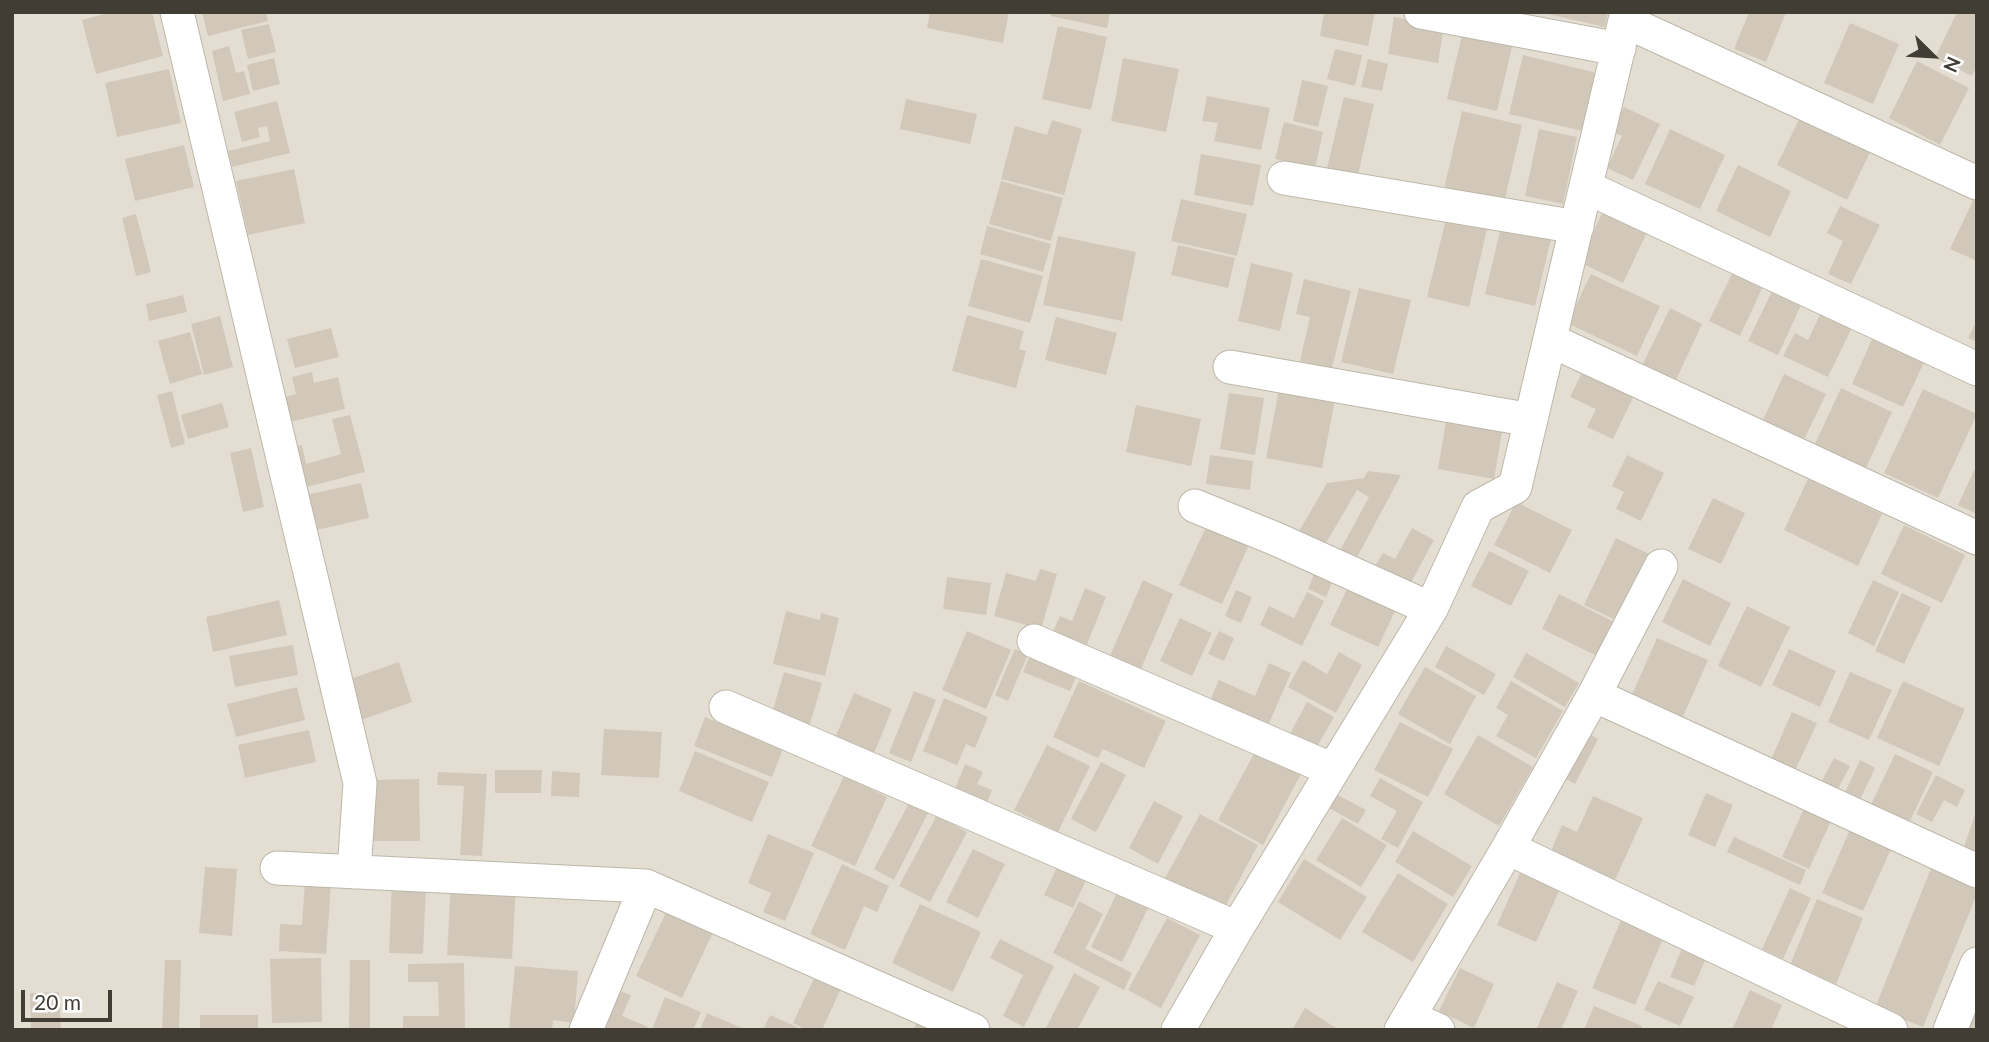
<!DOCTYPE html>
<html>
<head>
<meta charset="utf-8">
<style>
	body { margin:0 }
	#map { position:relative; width:1989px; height:1042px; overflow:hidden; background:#f0ece3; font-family:Lato,sans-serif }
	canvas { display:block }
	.frame { position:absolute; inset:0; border:14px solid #413c34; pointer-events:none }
	.north { position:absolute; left:1898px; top:21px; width:70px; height:70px; -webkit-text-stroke:5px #fff; paint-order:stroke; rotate:114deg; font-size:19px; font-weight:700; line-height:28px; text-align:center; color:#413c34 }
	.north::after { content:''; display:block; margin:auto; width:24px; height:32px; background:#413c34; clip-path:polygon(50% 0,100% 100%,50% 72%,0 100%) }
	.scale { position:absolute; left:21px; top:990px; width:91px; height:32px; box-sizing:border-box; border:4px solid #413c34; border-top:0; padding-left:9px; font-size:21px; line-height:24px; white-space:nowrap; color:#413c34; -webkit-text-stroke:5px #fff; paint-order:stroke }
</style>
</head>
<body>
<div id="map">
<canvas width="1989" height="1042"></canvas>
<div class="frame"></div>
<div class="north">N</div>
<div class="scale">20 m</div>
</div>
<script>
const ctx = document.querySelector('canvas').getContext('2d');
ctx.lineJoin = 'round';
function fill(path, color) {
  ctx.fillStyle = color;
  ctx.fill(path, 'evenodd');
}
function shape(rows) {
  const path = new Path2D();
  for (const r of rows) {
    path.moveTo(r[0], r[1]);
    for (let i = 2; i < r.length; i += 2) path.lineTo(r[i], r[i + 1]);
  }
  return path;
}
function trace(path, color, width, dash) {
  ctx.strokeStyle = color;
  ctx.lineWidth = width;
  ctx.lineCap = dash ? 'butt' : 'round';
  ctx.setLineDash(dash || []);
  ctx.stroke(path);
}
const residential = shape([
	[12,12,1977,12,1977,1030,12,1030]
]);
const building = shape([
	[112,12,152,12,163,56,96,74,82,20],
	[202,12,266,12,268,21,208,36],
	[930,12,1009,12,1003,43,927,28],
	[1051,12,1110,12,1107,28,1051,16],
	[1324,12,1375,12,1368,46,1320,36],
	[1539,12,1608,12,1605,27],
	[1749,12,1786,12,1766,62,1734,49],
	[1957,12,1977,12,1977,65,1972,76,1935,58],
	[1394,17,1444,26,1438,63,1388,54],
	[1850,23,1899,44,1873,104,1824,83],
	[269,24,276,52,248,59,241,30],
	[1058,26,1107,37,1091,110,1042,99],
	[1463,31,1513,43,1497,111,1447,99],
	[229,46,236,73,244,71,250,94,223,101,212,51],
	[1335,49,1362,55,1355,86,1327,79],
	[1523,55,1597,73,1583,131,1509,114],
	[274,58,280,84,253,91,247,65],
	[1123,58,1179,69,1166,132,1111,121],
	[1368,59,1388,64,1382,91,1361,87],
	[1917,61,1969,88,1940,145,1889,118],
	[169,69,181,123,117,137,105,83],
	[1302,80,1328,86,1318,127,1293,121],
	[1207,96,1270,108,1261,150,1214,141,1218,123,1202,121],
	[1344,97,1374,104,1358,175,1327,168],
	[906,99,977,114,970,144,900,129],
	[277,101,290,153,232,167,228,151,270,141,267,126,258,128,260,137,242,142,234,112],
	[1624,107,1660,124,1633,180,1607,168,1622,136,1612,132],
	[1462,111,1522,125,1504,203,1444,189],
	[1803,111,1873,146,1847,200,1777,165],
	[1052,120,1082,129,1064,195,1001,179,1015,126,1047,135],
	[1284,122,1323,132,1315,168,1275,159],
	[1539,129,1577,137,1563,204,1525,196],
	[1670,129,1725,155,1700,209,1645,184],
	[184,145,194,187,135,201,125,159],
	[1201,154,1261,165,1253,206,1194,195],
	[1738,165,1791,191,1770,237,1716,211],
	[294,169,305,223,248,235,236,181],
	[1001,181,1063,198,1051,241,989,224],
	[1977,192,1977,261,1950,249],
	[1181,199,1247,214,1237,256,1171,241],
	[1606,205,1650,226,1623,283,1579,262],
	[1840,206,1880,225,1851,284,1828,274,1843,241,1827,233],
	[136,214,151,272,136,276,122,218],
	[1447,215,1488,225,1469,307,1427,297],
	[1502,223,1552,235,1535,306,1485,294],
	[987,226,1051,244,1043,272,980,254],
	[1058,236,1136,252,1122,321,1043,305],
	[1178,245,1235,258,1228,288,1171,275],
	[981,259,1043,276,1030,323,968,306],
	[1251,263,1293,273,1280,331,1238,321],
	[1735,268,1765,282,1740,336,1709,321],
	[1591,274,1660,306,1637,356,1567,323],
	[1304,279,1351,291,1332,368,1300,361,1310,317,1296,314],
	[1774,287,1803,301,1778,355,1748,341],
	[1359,288,1411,300,1393,374,1341,362],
	[183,295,187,312,149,321,146,304],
	[1824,306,1855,321,1828,377,1783,356,1795,333,1808,340],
	[1670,308,1702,324,1676,380,1643,364],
	[967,315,1024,331,1019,349,1026,351,1016,388,952,371],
	[220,316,233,367,204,375,191,324],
	[1056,317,1117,333,1106,375,1045,360],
	[1977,320,1977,342,1968,338],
	[331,328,339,357,295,368,287,339],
	[190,332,202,374,170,384,158,341],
	[1874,335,1926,358,1903,407,1852,384],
	[1587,362,1638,387,1613,439,1587,427,1596,409,1570,397],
	[312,372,314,383,338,377,345,409,290,422,285,397,296,394,292,377],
	[1784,374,1826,394,1801,446,1760,427],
	[1841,388,1892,412,1865,470,1814,446],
	[1279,389,1335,399,1322,468,1266,458],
	[1923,389,1977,414,1938,498,1884,473],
	[172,391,185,444,171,448,157,395],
	[1229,393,1264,398,1255,455,1220,449],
	[222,403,229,427,188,439,181,415],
	[1136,405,1201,419,1191,466,1126,452],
	[350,415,365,472,295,490,285,449,302,445,306,464,341,454,332,419],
	[1447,416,1503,426,1494,479,1438,469],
	[251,448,264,507,243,512,230,453],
	[1210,455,1253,461,1250,490,1206,484],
	[1627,455,1664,473,1641,521,1616,509,1624,492,1612,486],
	[1977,464,1977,514,1958,505],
	[1368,471,1401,475,1353,565,1337,556,1369,497,1357,490,1323,548,1298,533,1327,483,1364,478],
	[1808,479,1882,514,1858,566,1784,530],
	[361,483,369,518,308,532,301,496],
	[1713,498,1745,513,1721,564,1688,549],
	[1516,502,1572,530,1550,573,1494,545],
	[1207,525,1249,545,1222,604,1179,585],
	[1904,525,1965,555,1942,603,1881,574],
	[1412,528,1434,540,1408,588,1373,569,1383,553,1395,559],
	[1616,538,1651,555,1618,621,1584,605],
	[1489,551,1529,571,1511,606,1471,586],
	[1040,569,1057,574,1041,629,994,616,1006,573,1036,581],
	[1314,574,1332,582,1326,597,1308,589],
	[947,577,991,583,986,615,943,609],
	[1683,579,1731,603,1710,646,1662,622],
	[1143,580,1173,594,1140,671,1109,658],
	[1873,580,1899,592,1874,646,1848,633],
	[1348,587,1396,609,1378,647,1330,625],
	[1085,588,1106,597,1085,649,1051,636,1060,616,1072,621],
	[1236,590,1252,597,1241,623,1225,616],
	[1307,592,1324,601,1302,646,1260,625,1269,606,1294,618],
	[1902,593,1931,607,1904,664,1875,651],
	[1559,594,1614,622,1597,656,1542,629],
	[279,600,287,635,213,652,206,617],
	[1747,606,1790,627,1761,687,1718,666],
	[786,611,820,620,821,613,839,618,825,676,773,664],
	[1180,618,1212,633,1192,676,1160,661],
	[967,631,1011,650,986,709,942,690],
	[1219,631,1234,638,1224,661,1208,654],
	[1657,638,1708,660,1681,721,1630,699],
	[293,645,298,675,235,687,229,656],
	[1446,646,1496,674,1484,695,1435,667],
	[1015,649,1028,654,1008,701,995,695],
	[1789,649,1836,671,1820,707,1772,685],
	[1339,652,1362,665,1336,713,1288,687,1303,660,1327,674],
	[1526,653,1579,683,1565,707,1513,677],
	[1030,655,1077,674,1070,691,1023,672],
	[399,662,412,702,358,721,345,681],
	[1269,663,1291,673,1266,730,1208,705,1219,680,1255,696],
	[1425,667,1476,696,1450,744,1398,714],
	[784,672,822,683,808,731,770,720],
	[1850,672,1892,690,1869,740,1828,722],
	[1079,681,1166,721,1144,768,1103,749,1098,758,1053,737],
	[1511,681,1563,711,1536,758,1496,736,1508,715,1496,708],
	[1903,681,1965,709,1939,766,1877,738],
	[297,687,305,720,236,737,227,704],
	[914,691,936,700,911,762,889,753],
	[854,693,892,709,873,756,834,740],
	[944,698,988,717,975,748,966,744,957,765,923,751],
	[1307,702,1334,717,1315,750,1289,736],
	[1792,712,1817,723,1793,775,1769,764],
	[705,717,783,749,772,777,694,746],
	[1400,722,1453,749,1428,797,1374,770],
	[604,729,662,732,659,778,601,775],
	[1580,729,1598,739,1575,784,1556,774],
	[309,730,316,762,245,778,238,745],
	[1478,735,1533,767,1499,826,1444,794],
	[1047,745,1090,766,1058,832,1014,810],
	[695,751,769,782,752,822,679,791],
	[1255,752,1301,774,1263,845,1218,820],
	[1895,754,1933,772,1909,823,1871,805],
	[1834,758,1850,766,1837,791,1821,783],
	[1860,760,1875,768,1858,804,1843,797],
	[1101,762,1126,775,1096,832,1071,819],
	[965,764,983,772,977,784,992,790,985,807,953,794],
	[495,770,542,770,541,793,495,793],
	[552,771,580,773,579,797,551,796],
	[438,772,487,774,482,856,460,855,464,786,437,785],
	[1936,775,1965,790,1957,807,1944,800,1932,822,1916,814],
	[844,776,887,797,855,866,811,846],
	[1380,778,1423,802,1398,848,1381,839,1397,811,1370,796],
	[419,779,420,841,367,841,367,780],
	[1328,790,1366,810,1358,824,1320,803],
	[1706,793,1733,805,1715,847,1688,835],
	[1593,796,1643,818,1615,880,1551,851,1562,825,1577,832],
	[1808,800,1835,812,1809,869,1782,857],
	[1154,801,1183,816,1158,864,1129,848],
	[909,803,928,813,894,880,874,869],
	[1976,812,1977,812,1977,857,1962,852],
	[1200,814,1258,845,1220,916,1162,884],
	[937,815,967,832,930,902,899,886],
	[1342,818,1387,845,1361,887,1316,860],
	[1852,825,1896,838,1863,911,1822,893],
	[1413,831,1472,866,1453,897,1395,862],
	[768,834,814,853,785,921,763,912,771,893,748,883],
	[1734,837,1806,870,1800,885,1727,852],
	[973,849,1005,864,978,918,946,902],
	[1304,859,1367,897,1340,940,1278,902],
	[1059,863,1088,876,1073,908,1044,895],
	[842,864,889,886,877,912,864,906,845,950,810,934],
	[1932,866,1977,883,1977,894,1923,1027,1875,1008],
	[205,867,237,869,232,936,199,933],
	[1521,871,1560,889,1536,942,1497,925],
	[1398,873,1448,904,1413,962,1362,932],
	[451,881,516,885,512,959,447,955],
	[305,882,331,884,326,954,279,951,280,924,302,925],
	[392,883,426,884,423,954,389,953],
	[1790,888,1811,898,1783,959,1762,949],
	[1117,893,1148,908,1122,962,1091,947],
	[1817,899,1863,918,1836,984,1790,965],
	[1079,901,1103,914,1085,949,1132,973,1124,990,1053,953],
	[670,904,716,926,682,998,636,976],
	[920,904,981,932,953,992,892,963],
	[1167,918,1200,935,1161,1008,1128,990],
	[1622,918,1664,936,1635,1005,1592,988],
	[1000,939,1054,966,1024,1027,1003,1016,1023,975,990,958],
	[1683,946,1707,956,1694,986,1670,977],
	[321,958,322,1022,272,1023,270,959],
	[165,960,181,960,179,1030,162,1030],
	[350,960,370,960,370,1030,349,1030],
	[464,963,465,1030,403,1030,403,1016,439,1016,438,982,408,982,408,964],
	[515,966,578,971,574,1023,553,1020,552,1030,509,1030],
	[1460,968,1494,984,1474,1028,1439,1011],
	[817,972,843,984,822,1030,807,1030,793,1023],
	[1074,973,1100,987,1077,1030,1045,1030],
	[1658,981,1694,997,1680,1026,1644,1010],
	[1557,982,1578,991,1561,1030,1536,1030],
	[611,987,631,995,622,1016,648,1027,647,1030,592,1030],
	[1750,990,1782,1005,1771,1030,1732,1030],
	[59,992,61,1030,31,1030,30,993],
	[665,997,701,1012,693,1030,652,1030],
	[1977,1000,1977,1030,1965,1030],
	[1594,1006,1642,1026,1640,1030,1584,1030],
	[1305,1008,1339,1030,1292,1030],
	[707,1013,742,1028,741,1030,700,1030],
	[200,1015,258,1015,258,1030,200,1030],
	[770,1015,797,1027,796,1030,763,1030],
	[919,1018,944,1030,913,1030]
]);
const minor = shape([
	[177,12,360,783,354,872],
	[1421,12,1619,49],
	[1625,21,1977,183],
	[1284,178,1577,227],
	[1586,187,1977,369],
	[1550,340,1977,538],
	[1230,367,1531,420],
	[1195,506,1276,539,1431,609],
	[1034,641,1333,770],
	[1594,695,1977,871],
	[726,707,1237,928],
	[1508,848,1891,1030],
	[277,868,646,886,973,1030],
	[1409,1017,1438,1030],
	[586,1030,646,886],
	[1178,1030,1237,928,1431,609,1478,507,1515,487,1627,12],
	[1401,1030,1508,848,1594,695,1661,566],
	[1950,1030,1977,964]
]);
fill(residential, '#e4ded2');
fill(building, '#d1c8ba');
trace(minor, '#bdb7aa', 35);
trace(minor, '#fff', 33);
</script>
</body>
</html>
